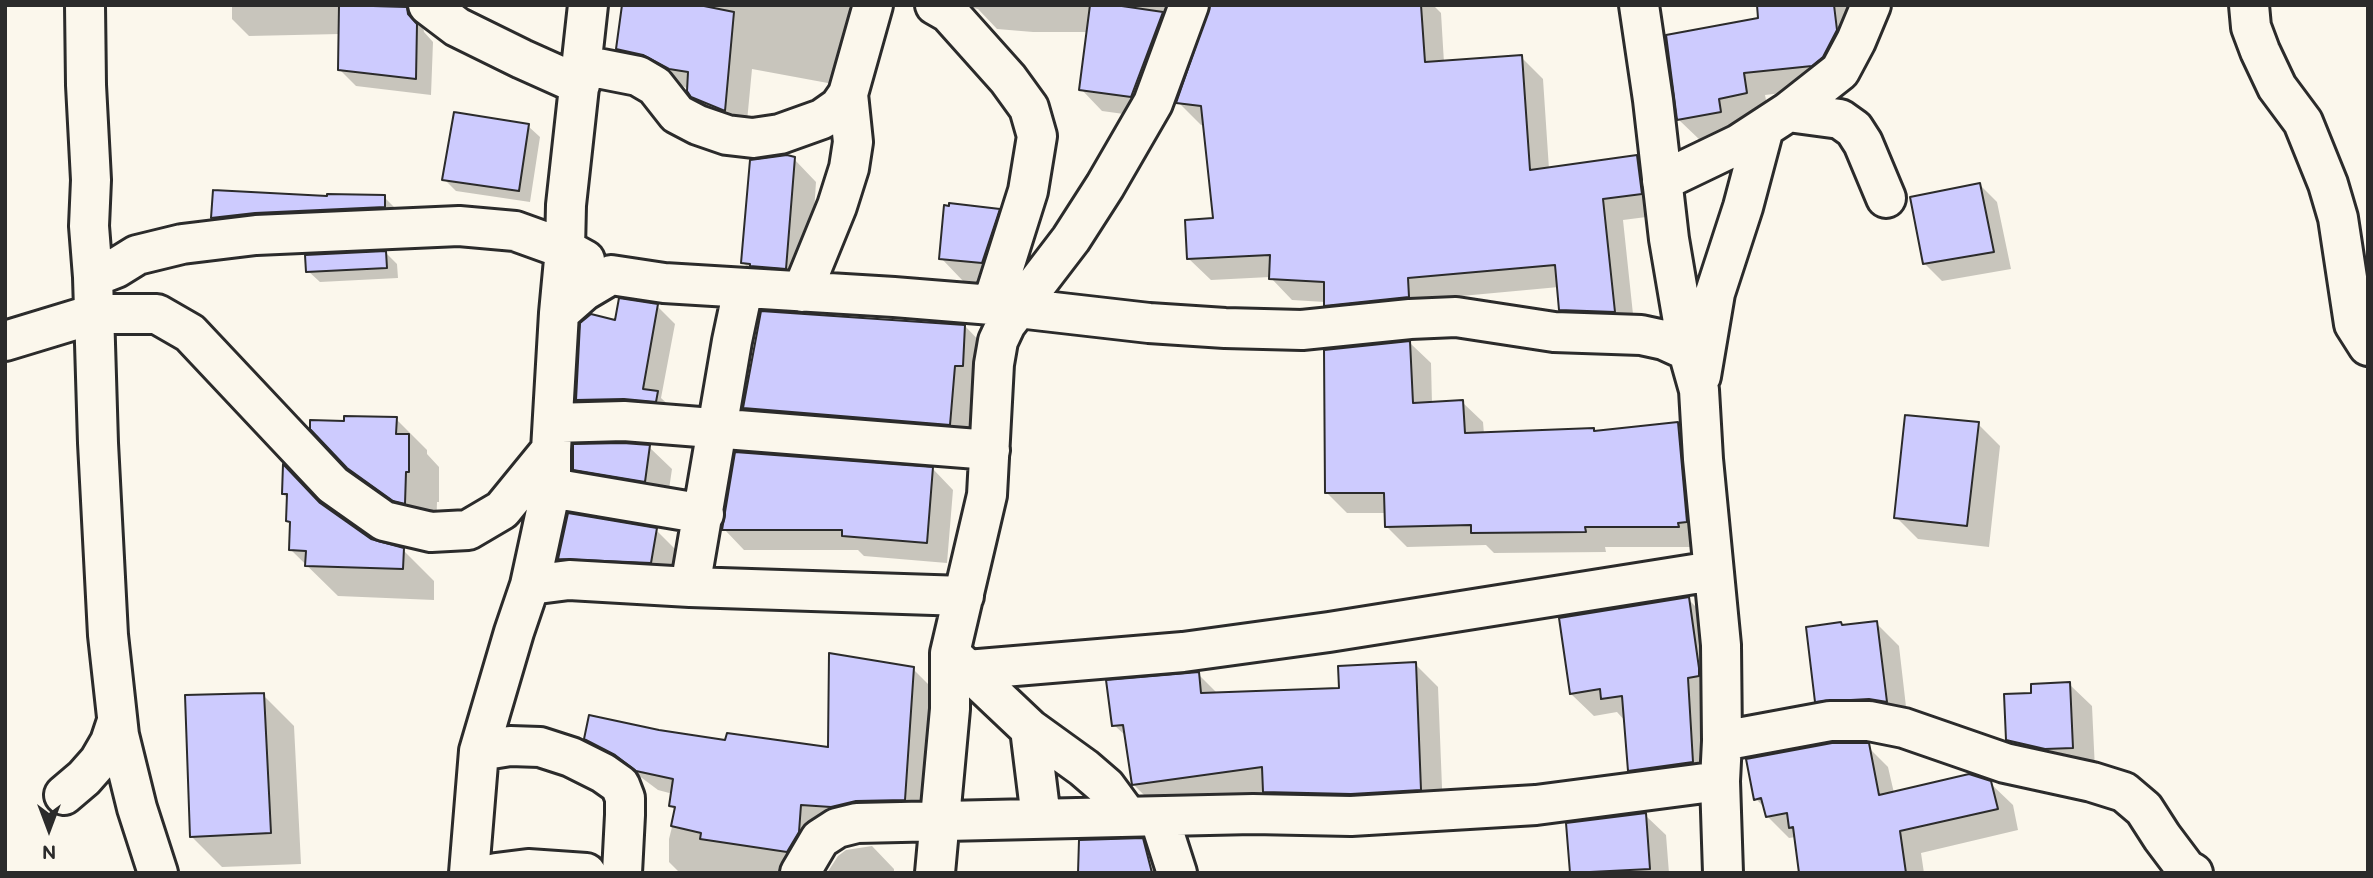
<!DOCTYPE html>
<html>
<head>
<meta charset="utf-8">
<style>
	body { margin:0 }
	#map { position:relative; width:2373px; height:878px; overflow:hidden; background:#fbf7ec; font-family:"Balsamiq Sans",sans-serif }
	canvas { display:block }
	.frame { position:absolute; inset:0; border:7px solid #2b2b2b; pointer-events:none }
	.north { position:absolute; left:14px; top:794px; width:70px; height:70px; -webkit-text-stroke:5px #fbf7ec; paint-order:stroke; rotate:180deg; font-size:19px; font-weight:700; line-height:28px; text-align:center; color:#2b2b2b }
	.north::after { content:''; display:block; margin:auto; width:24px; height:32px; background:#2b2b2b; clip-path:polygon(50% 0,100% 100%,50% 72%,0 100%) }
</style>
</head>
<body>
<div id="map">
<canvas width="2373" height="878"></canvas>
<div class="frame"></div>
<div class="north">N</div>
</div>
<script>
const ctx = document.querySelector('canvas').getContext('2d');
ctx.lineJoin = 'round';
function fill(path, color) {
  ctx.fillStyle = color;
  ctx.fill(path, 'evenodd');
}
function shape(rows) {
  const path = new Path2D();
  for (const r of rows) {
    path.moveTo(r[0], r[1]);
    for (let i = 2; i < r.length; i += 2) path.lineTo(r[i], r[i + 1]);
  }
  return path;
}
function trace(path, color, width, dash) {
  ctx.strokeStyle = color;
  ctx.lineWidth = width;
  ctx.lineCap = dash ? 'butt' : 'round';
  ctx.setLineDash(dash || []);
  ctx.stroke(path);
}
const shadow = shape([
	[232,5,430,5,422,20,424,32,433,42,431,95,356,86,340,70,340,34,249,36,232,19],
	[624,5,847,5,857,16,844,86,752,69,746,132,715,118,688,89,666,76,640,71,618,49],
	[961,5,1206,5,1153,118,1102,111,1081,89,1088,32,1033,32,997,29,978,9],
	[1267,5,1433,5,1441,13,1444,63,1521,57,1543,79,1549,169,1637,156,1658,178,1662,215,1623,220,1635,333,1582,331,1560,309,1559,287,1429,299,1347,327,1325,305,1325,302,1292,300,1270,277,1211,280,1189,259,1215,220],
	[1758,5,1845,5,1853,13,1835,87,1765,95,1769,115,1743,134,1702,142,1679,120,1760,20],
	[1203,34,1232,129,1201,125,1178,102],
	[528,126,540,137,530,202,456,191,444,179],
	[794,159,816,182,809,289,766,285,743,263],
	[1980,185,1997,202,2011,269,1942,281,1924,263],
	[384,197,406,219,235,239,213,218,329,198],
	[999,210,1021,233,1005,284,963,281,941,258],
	[386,253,397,264,398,278,320,282,308,271],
	[657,306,675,324,661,398,675,411,596,418,578,400,616,323],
	[965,326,985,347,970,445,765,428,745,408],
	[1410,343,1431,363,1432,404,1462,402,1483,422,1484,434,1593,430,1595,432,1678,424,1698,445,1699,547,1605,547,1606,552,1494,553,1486,545,1407,547,1386,526,1386,513,1347,513,1326,492],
	[396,419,427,450,427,454,439,467,439,502,437,502,436,533,381,499,349,467],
	[1978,424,2000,446,1989,547,1918,539,1896,517],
	[649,447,672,469,667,503,597,491,575,469],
	[284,468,323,507,371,540,403,550,434,581,434,600,338,596,291,550,292,524,288,520,288,499,283,494],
	[933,469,953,490,947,563,864,556,858,550,744,550,724,529],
	[656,530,678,552,673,585,582,581,560,559],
	[1688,599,1711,622,1715,784,1652,793,1629,770,1626,722,1617,712,1594,716,1571,694],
	[1876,623,1899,646,1908,724,1839,723,1817,701,1844,627],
	[1415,664,1438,687,1443,812,1287,814,1264,792,1156,807,1133,784,1127,737,1114,725,1198,674,1218,694,1341,690],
	[913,669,933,689,924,820,852,826,806,873,680,873,669,862,669,839,676,811,671,806,673,794,658,790,638,775,606,759,586,738,659,732,726,742,830,749],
	[2069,684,2092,706,2095,770,2031,762,2008,740,2033,694],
	[263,695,294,726,301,864,222,867,191,836],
	[1866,745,1888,767,1894,793,1990,783,2013,805,2018,830,1921,853,1924,873,1801,873,1796,837,1789,838,1767,816,1766,809,1756,799],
	[1645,815,1666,835,1669,873,1572,873],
	[1142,840,1165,863,1168,873,1080,873],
	[872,846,894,869,894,873,827,873,838,856,846,850]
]);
const building = shape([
	[339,5,407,7,408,14,417,24,416,79,338,70,339,5],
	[622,5,699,5,734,12,725,111,691,97,687,91,688,72,669,69,643,55,616,49,622,5],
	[1090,5,1115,5,1163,12,1131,97,1079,90,1090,5],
	[1210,5,1421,5,1425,62,1522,55,1530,170,1637,155,1642,194,1603,199,1615,312,1559,310,1555,265,1408,278,1409,297,1324,306,1324,282,1269,279,1270,255,1187,259,1185,220,1213,218,1201,106,1176,103,1210,5],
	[1757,5,1834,5,1837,30,1823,57,1812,66,1744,73,1747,93,1719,99,1721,112,1677,120,1666,35,1758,18,1757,5],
	[454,112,529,124,519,191,442,180,454,112],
	[787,155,795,157,786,269,750,266,750,264,741,263,750,160,787,155],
	[1980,183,1994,252,1923,264,1910,197,1980,183],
	[213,190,327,196,327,194,385,195,385,207,255,213,211,218,213,190],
	[949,203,1000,209,982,263,939,259,944,205,949,206,949,203],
	[386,251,387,268,306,272,305,255,386,251],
	[619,298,658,304,643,389,658,391,656,402,624,399,576,400,580,323,591,314,615,320,619,298],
	[761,311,965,325,963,366,955,366,950,425,743,408,761,311],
	[1410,341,1413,403,1463,400,1465,433,1594,428,1594,431,1678,422,1687,522,1678,523,1679,527,1585,527,1586,532,1471,533,1471,525,1385,527,1384,493,1325,493,1324,350,1410,341],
	[1905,415,1979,422,1967,526,1894,518,1905,415],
	[344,416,397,417,396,434,409,434,409,472,406,472,405,504,393,501,347,468,310,429,310,420,344,421,344,416],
	[623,443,650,445,645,482,573,470,573,444,623,443],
	[735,452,933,467,927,543,842,536,842,530,722,530,735,452],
	[283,464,320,503,371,539,404,548,403,569,305,566,306,551,289,550,290,522,286,521,287,494,282,494,283,464],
	[568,513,657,528,651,563,558,559,568,513],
	[1689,597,1699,668,1699,676,1688,678,1693,762,1628,771,1622,696,1601,699,1600,689,1570,694,1559,618,1689,597],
	[1877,621,1887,702,1869,699,1815,702,1806,627,1841,622,1842,625,1877,621],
	[829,653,914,667,905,800,856,801,831,807,801,805,799,832,787,852,700,839,701,833,671,826,675,807,669,806,673,779,636,771,615,755,584,739,589,715,659,730,725,740,727,733,828,747,829,653],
	[1416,662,1421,790,1351,794,1263,792,1262,767,1132,785,1123,725,1112,726,1106,680,1199,672,1201,693,1339,688,1338,666,1416,662],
	[2070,682,2073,748,2045,749,2006,740,2004,694,2031,693,2031,684,2070,682],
	[264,693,271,833,190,837,185,695,264,693],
	[1832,743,1869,743,1879,795,1969,774,1991,781,1998,809,1900,831,1906,873,1799,873,1793,827,1789,828,1787,813,1766,817,1761,798,1754,800,1746,759,1832,743],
	[1646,813,1650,869,1570,873,1566,823,1646,813],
	[1143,838,1152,873,1078,873,1079,840,1143,838]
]);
const minor = shape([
	[85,5,86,85,91,180,89,226,93,277,98,443,108,635,119,735,137,808,158,873],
	[428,5,457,27,522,59,580,85],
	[935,5,949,13,1008,79,1029,108,1037,136,1028,191,992,305],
	[1639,5,1653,100,1669,239,1688,351,1699,390,1703,459,1721,645,1722,741,1720,781,1723,873],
	[2249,5,2251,27,2260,51,2277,87,2303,122,2328,184,2338,218,2354,324,2368,346],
	[582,65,638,76,655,86,677,114,698,125,727,135,753,138,780,134,822,119,839,107,848,94,873,5],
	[1788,112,1840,119,1854,129,1863,143,1886,198],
	[1662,181,1739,144,1788,112,1840,71,1856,41,1871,5],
	[93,277,116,268,137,255,182,244,256,235,459,226,515,231,565,249,585,260],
	[802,292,837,206,849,168,853,142,848,94],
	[559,313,584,291,611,275,664,283,894,297,992,305,1149,323,1225,328,1302,330,1410,319,1456,317,1554,332,1641,335,1664,340,1688,351],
	[5,341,94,314,157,314,190,333,333,485,384,521,431,532,468,530,502,510,551,450],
	[1701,376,1715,293,1743,207,1764,128],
	[553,423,624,421,990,450],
	[551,488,704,514],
	[530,585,569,580,690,587,964,596],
	[690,587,732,341,743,289],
	[955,658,1030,729,1084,768,1106,787,1128,817],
	[967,670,1183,652,1329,632,1713,571],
	[1030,729,1041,818],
	[1722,741,1830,721,1869,721,1904,728,2005,763,2092,782,2124,792,2144,809,2162,837,2186,869,2193,873],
	[479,751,510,746,540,747,571,757,603,773,620,785,625,798,625,815,622,873],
	[64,795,84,778,99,761,110,742,117,721],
	[1159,817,1177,873],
	[469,873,479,751,514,632,530,585,551,488,551,450,559,313,565,249,566,205,588,5],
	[496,873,528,869,586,873],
	[800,873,820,839,837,828,857,823,1253,814,1351,816,1536,805,1720,781],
	[935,873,950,709,950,653,987,495,994,364,998,341,1006,324,1071,239,1105,186,1153,103,1189,5]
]);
fill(shadow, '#0003');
fill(building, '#cdcbfe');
trace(building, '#2b2b2b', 2);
trace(minor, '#2b2b2b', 44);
trace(minor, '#fbf7ec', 38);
</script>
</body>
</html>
